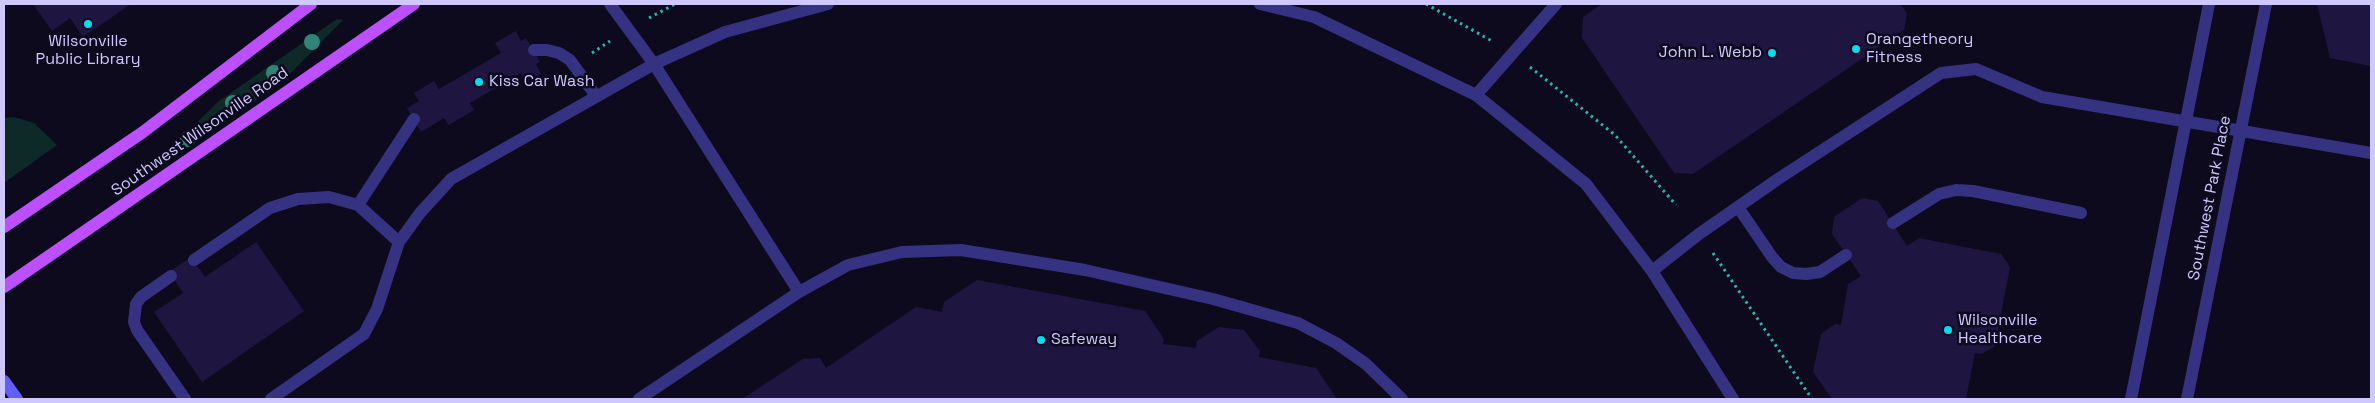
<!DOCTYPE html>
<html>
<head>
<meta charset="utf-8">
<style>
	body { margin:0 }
	#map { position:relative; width:2375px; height:403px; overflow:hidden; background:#0e0a1e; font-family:"Space Grotesk",sans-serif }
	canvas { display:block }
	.frame { position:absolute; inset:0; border:5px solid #cec8ff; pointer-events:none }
</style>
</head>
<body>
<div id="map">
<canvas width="2375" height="403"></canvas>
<div class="frame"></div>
</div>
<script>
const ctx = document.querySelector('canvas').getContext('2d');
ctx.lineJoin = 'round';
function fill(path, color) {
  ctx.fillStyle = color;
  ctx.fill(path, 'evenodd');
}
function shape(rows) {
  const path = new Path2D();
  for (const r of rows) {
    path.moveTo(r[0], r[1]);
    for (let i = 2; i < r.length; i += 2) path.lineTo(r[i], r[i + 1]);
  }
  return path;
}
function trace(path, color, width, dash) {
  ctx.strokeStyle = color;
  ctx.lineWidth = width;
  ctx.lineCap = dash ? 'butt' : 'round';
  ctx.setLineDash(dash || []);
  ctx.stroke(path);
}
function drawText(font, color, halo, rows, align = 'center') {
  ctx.font = font + ' "Space Grotesk",sans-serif';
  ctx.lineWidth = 5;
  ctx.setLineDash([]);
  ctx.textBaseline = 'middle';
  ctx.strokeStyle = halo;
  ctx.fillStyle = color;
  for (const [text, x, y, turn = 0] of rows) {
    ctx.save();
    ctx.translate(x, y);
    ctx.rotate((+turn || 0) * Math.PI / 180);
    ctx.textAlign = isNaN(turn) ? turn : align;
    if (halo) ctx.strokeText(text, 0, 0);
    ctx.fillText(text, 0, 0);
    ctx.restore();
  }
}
const green = shape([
	[337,19,343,20,281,83,164,164,158,166,156,162,219,101],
	[14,117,34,123,57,145,4,183,4,118]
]);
const building = shape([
	[33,4,131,4,83,37,70,18,52,31],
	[1602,4,1900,4,1907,13,1904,30,1693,174,1674,173,1582,38,1583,17],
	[2317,4,2371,4,2371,66,2330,58],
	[516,31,521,41,526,38,540,62,536,64,541,74,526,83,521,73,470,103,474,110,449,125,444,118,421,132,407,108,419,101,414,93,434,81,439,89,501,53,495,43],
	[1862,198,1878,201,1907,246,1919,238,2001,254,2010,267,1995,346,1982,354,1975,353,1966,399,1832,399,1813,372,1821,334,1835,324,1841,325,1848,284,1861,276,1832,234,1834,217],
	[256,242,304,311,202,382,154,312,183,293,169,272,191,257,205,277],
	[977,280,1145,311,1164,339,1163,344,1196,348,1197,341,1219,327,1244,330,1260,351,1259,357,1316,368,1337,399,742,399,803,359,820,358,826,368,916,307,942,312,944,302]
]);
const path = shape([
	[1426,4,1492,41],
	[649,18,675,4],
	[592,53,610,41],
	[1530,67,1615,135,1676,205],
	[1713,253,1812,399]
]);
const service = shape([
	[610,4,654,64,799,292],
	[1260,4,1314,17,1476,95,1586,184,1652,271,1733,399],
	[534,50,547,50,559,53,570,60,596,96],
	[1476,95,1556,4],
	[358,205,414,119],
	[1738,207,1772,257,1781,267,1793,273,1806,274,1820,272,1846,255],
	[1893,223,1939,194,1956,190,1973,191,2081,213],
	[194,260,270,208,298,199,329,197,358,205,399,242],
	[1652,271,1699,234,1778,179,1941,73,1976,69,2042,97,2371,153],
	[171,276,141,297,136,304,134,322,137,330,185,399],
	[271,399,364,334,377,309,399,242,420,213,451,179,654,64,725,32,828,4],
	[639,399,799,292,848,265,902,252,961,250,1085,270,1213,299,1298,323,1336,343,1366,364,1402,399]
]);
const tertiary = shape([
	[2131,399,2209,4],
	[2187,399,2266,4]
]);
const secondary = shape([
	[4,381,17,399]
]);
const primary = shape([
	[4,227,143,132,311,4],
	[4,287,414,4]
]);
const trees = [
	[312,42],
	[274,73],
	[233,103],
	[188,139]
];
const markers = [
	[88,24,5,"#00dcf3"],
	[1856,49,5,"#00dcf3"],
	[1772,53,5,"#00dcf3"],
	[479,82,5,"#00dcf3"],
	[1948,330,5,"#00dcf3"],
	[1041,340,5,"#00dcf3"]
];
const poiNames = [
	["Orangetheory",1866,40],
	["Fitness",1866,58],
	["Wilsonville",88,42,"center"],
	["Public Library",88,60,"center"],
	["John L. Webb",1762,53,"right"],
	["Kiss Car Wash",489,82],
	["Wilsonville",1958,321],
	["Healthcare",1958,339],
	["Safeway",1051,340]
];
const streetNames = [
	["Southwest Wilsonville Road",200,132,-35],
	["Southwest Park Place",2210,198,-79]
];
fill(green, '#0d2928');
fill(building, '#1e1541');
trace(path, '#24b7ad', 3, [2.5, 4]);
trace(service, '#343281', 12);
trace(tertiary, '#343281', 12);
trace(secondary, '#625fff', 12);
trace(primary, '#bc4fff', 12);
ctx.fillStyle = '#308477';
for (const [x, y] of trees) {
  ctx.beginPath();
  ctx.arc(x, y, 8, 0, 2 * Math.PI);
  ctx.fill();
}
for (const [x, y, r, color] of markers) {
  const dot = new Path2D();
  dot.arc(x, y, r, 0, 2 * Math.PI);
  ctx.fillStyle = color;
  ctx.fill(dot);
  trace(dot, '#0e0a1e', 2);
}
drawText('16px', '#cec8ff', '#0e0a1e', poiNames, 'left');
drawText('16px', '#cec8ff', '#0e0a1e', streetNames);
</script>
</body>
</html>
